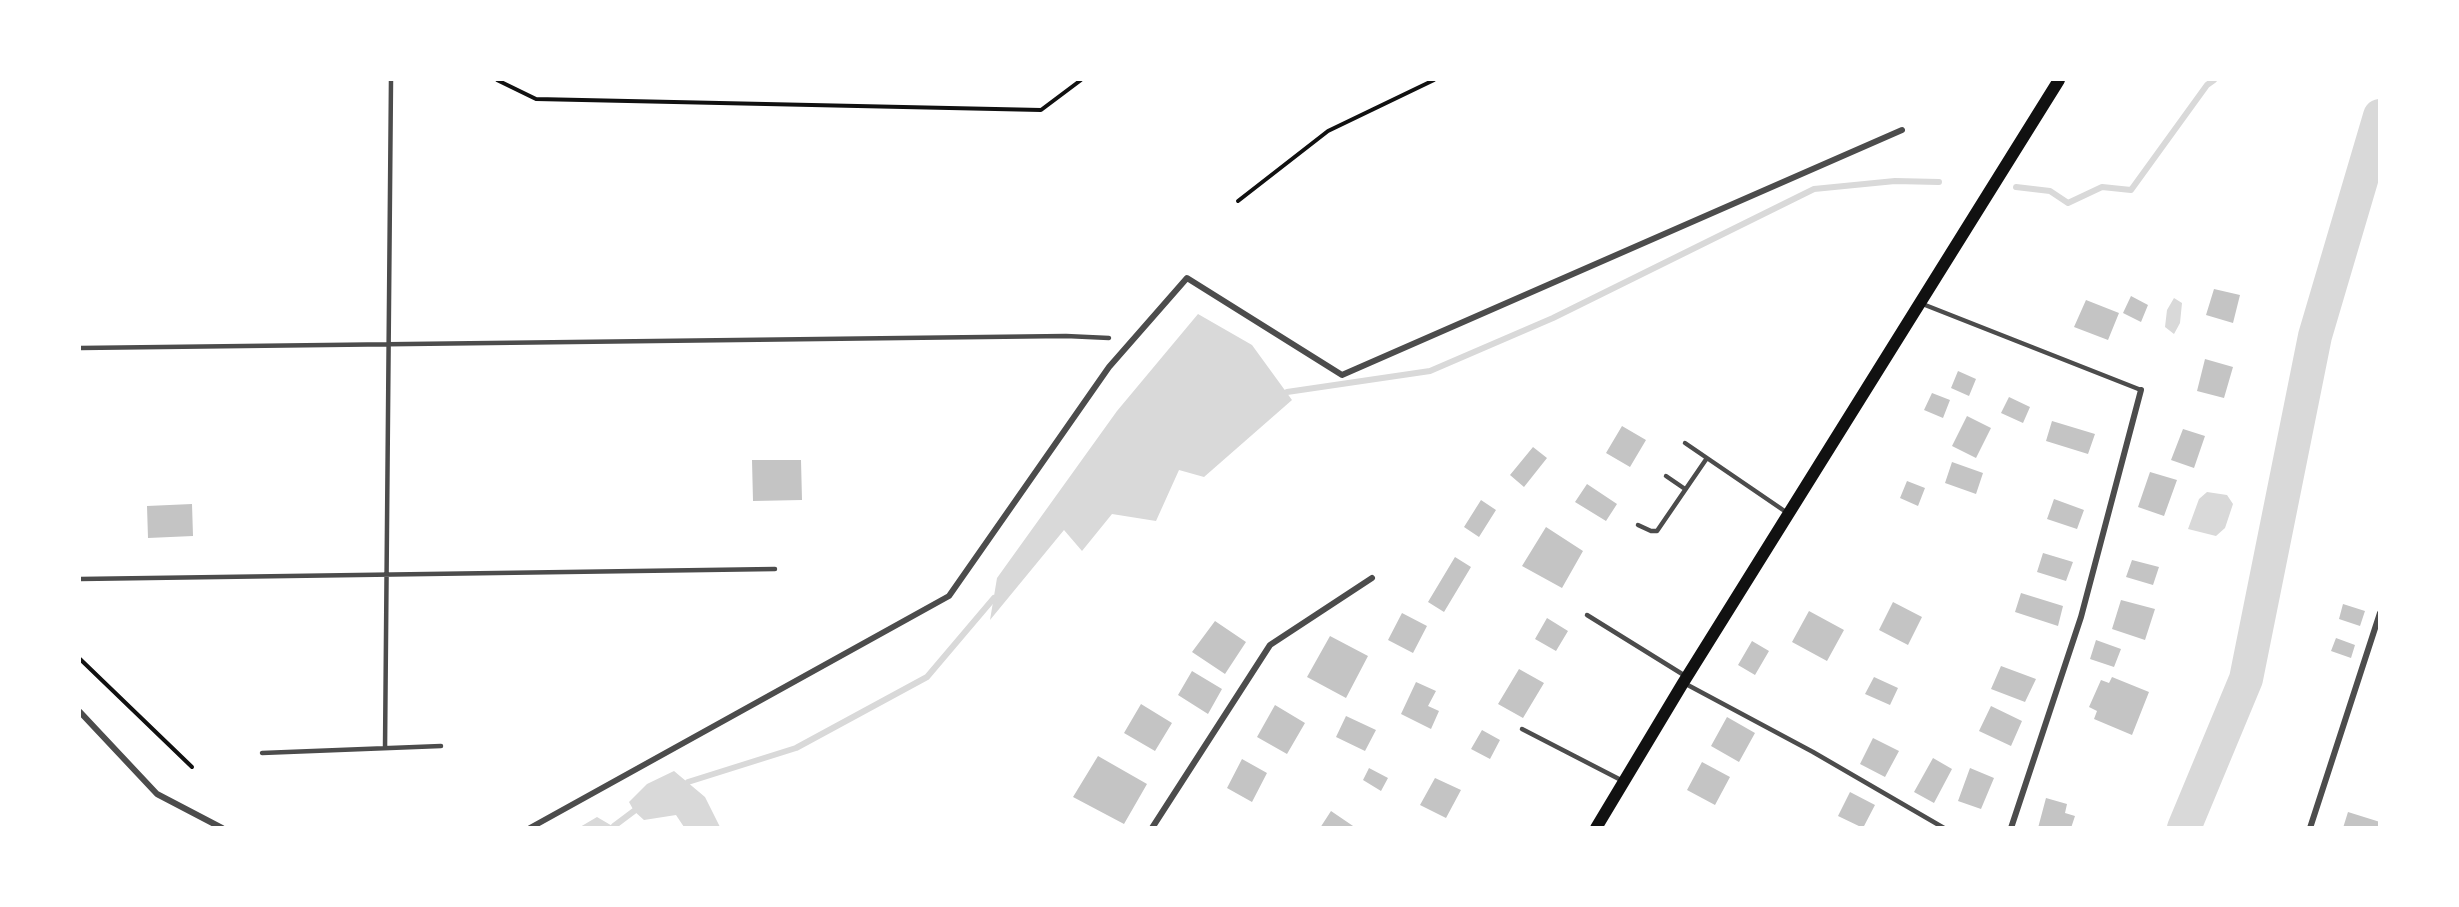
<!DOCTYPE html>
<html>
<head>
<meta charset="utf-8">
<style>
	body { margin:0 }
	#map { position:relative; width:2459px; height:907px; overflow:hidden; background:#fff; font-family:"DejaVu Sans",sans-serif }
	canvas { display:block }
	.frame { position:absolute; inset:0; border:81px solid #fff; pointer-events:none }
</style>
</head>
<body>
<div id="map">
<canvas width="2459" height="907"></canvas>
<div class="frame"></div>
</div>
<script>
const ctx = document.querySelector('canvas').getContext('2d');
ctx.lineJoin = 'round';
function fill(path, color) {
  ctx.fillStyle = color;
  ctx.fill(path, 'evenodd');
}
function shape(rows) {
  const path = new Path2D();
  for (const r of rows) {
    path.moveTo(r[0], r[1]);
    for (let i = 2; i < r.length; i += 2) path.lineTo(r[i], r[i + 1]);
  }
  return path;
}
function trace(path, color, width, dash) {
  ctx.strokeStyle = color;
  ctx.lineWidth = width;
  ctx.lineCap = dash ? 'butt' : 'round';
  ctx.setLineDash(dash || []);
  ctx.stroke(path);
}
const water = shape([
	[2174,298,2182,303,2180,323,2174,334,2165,327,2167,310],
	[1198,314,1252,345,1292,400,1204,477,1179,470,1156,521,1112,514,1082,551,1064,530,990,620,997,578,1117,411],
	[2207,492,2227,495,2233,504,2225,528,2216,536,2188,529,2199,499],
	[674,771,705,797,720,827,684,827,676,815,644,820,634,811,629,802,647,784],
	[597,817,614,827,580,827]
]);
const stream = shape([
	[2016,187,2050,191,2068,203,2102,187,2131,190,2207,85,2214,80],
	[1287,392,1430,371,1553,318,1814,189,1895,181,1939,182],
	[688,782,796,748,927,677,994,598],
	[614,826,634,811]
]);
const river = shape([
	[2184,828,2246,679,2315,336,2380,116]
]);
const building = shape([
	[2214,289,2240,295,2233,323,2206,315],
	[2131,296,2148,305,2141,322,2123,313],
	[2086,300,2119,313,2108,340,2074,327],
	[2205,359,2233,367,2224,398,2197,391],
	[1958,371,1976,379,1969,396,1951,388],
	[1932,393,1950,400,1943,418,1924,410],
	[2009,397,2030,407,2023,423,2001,413],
	[1967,416,1991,428,1976,458,1952,446],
	[2052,421,2095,434,2088,454,2046,441],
	[1622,426,1646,440,1630,467,1606,453],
	[2183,429,2205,436,2194,468,2171,460],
	[1533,447,1547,458,1524,487,1510,475],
	[752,460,801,460,802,500,753,501],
	[1952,462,1983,473,1976,494,1945,483],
	[2150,472,2177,480,2164,516,2138,507],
	[1907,481,1925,488,1918,506,1900,498],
	[1587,484,1617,504,1606,521,1575,502],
	[2054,499,2084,510,2077,529,2047,519],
	[1481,500,1496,510,1479,537,1464,527],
	[192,504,193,536,148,538,147,506],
	[1546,527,1583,551,1562,588,1522,566],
	[2043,553,2073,562,2066,581,2037,572],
	[1455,557,1471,567,1444,612,1428,602],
	[2132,560,2159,567,2153,585,2126,577],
	[2021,593,2063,606,2058,626,2015,612],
	[2121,600,2155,609,2145,640,2112,629],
	[1893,602,1922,617,1908,645,1879,630],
	[2343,604,2365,611,2360,626,2339,619],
	[1809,611,1844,630,1827,661,1792,642],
	[1402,613,1427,626,1413,653,1388,640],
	[1547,618,1568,631,1556,651,1535,639],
	[1215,621,1246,642,1225,674,1192,652],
	[1330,636,1368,656,1346,698,1307,677],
	[2336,638,2355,645,2351,658,2331,651],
	[2096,640,2121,649,2114,667,2090,659],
	[1752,641,1769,651,1755,675,1738,665],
	[2001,666,2036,679,2025,702,1991,689],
	[1519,669,1544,683,1523,718,1498,704],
	[1192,671,1222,689,1208,714,1178,695],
	[1874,677,1898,688,1890,705,1865,694],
	[2112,677,2149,692,2132,735,2094,719,2097,711,2089,707,2101,680,2109,683],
	[1416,682,1436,691,1428,706,1439,711,1431,729,1401,714],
	[1141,704,1172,723,1155,751,1124,733],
	[1275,705,1305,723,1287,754,1257,737],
	[1991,706,2022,721,2011,746,1979,731],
	[1346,716,1376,730,1365,751,1336,737],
	[1727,717,1755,733,1739,762,1711,746],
	[1482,730,1500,740,1490,759,1471,749],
	[1873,738,1899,751,1885,777,1860,764],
	[1098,756,1147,784,1124,824,1073,797],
	[1933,758,1952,769,1934,803,1914,792],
	[1242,759,1267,773,1252,802,1227,788],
	[1702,762,1730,777,1715,805,1687,790],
	[1369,768,1388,778,1381,791,1363,780],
	[1970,768,1994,778,1981,809,1958,801],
	[1435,778,1461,790,1446,818,1420,805],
	[1850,792,1875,805,1863,828,1838,816],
	[2046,798,2067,804,2065,813,2075,816,2071,828,2038,828],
	[1331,811,1356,828,1320,828],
	[2348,812,2380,822,2380,828,2343,828]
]);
const path = shape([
	[497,80,536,99,1041,110,1081,80],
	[1238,201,1328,131,1434,80],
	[80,659,192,767]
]);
const service = shape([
	[1920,303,2141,390],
	[80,348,1066,336,1109,338],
	[1685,443,1786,512],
	[1666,476,1685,489],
	[1638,525,1651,531,1657,531,1707,458],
	[80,579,775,569],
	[1587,615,1687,677],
	[1684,683,1813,752,1944,828],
	[1522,729,1619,779],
	[385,748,391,80],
	[262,753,441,746]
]);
const minor = shape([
	[80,712,157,794,222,828],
	[530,828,949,596,1109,367,1187,278,1342,375,1902,130],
	[1152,828,1270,645,1372,578],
	[2011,828,2081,617,2141,390],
	[2310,828,2380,613]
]);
const secondary = shape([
	[1596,828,1683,683,2059,80]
]);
fill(water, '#d9d9d9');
trace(stream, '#d9d9d9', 6);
trace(river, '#d9d9d9', 34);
fill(building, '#c4c4c4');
trace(path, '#111', 4);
trace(service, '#4c4c4c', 4.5);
trace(minor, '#4c4c4c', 6);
trace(secondary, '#111', 12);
</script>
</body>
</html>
